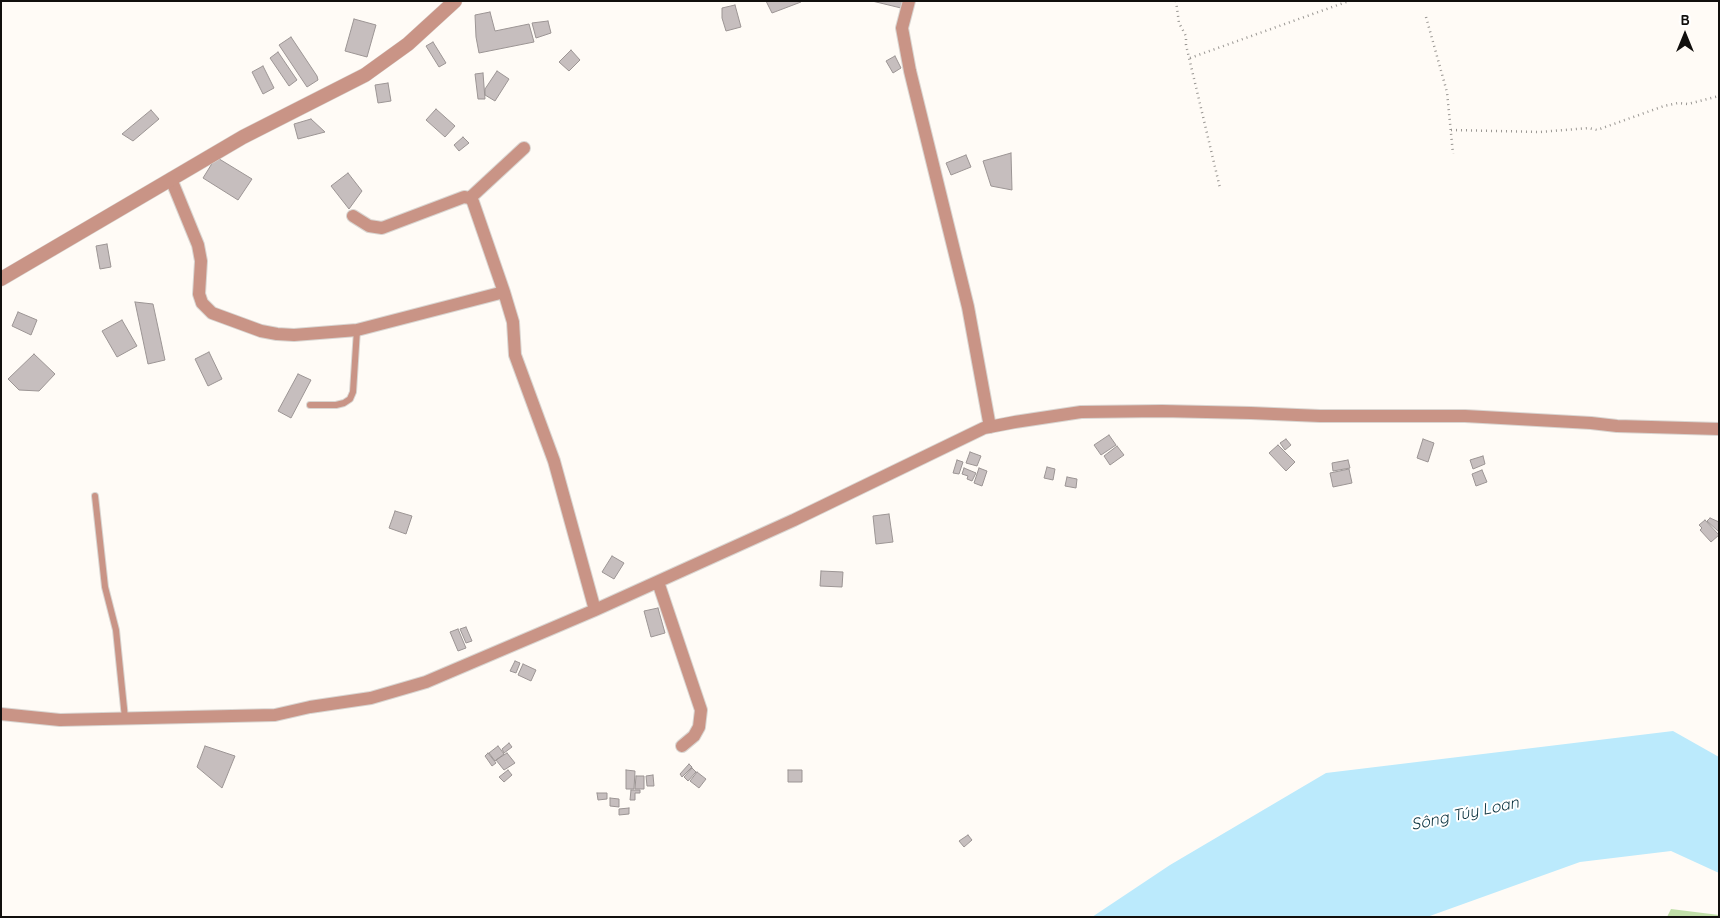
<!DOCTYPE html>
<html>
<head>
<meta charset="utf-8">
<style>
	body { margin:0 }
	#map { position:relative; width:1720px; height:918px; overflow:hidden; background:#fffbf6; font-family:Quicksand,sans-serif }
	canvas { display:block }
	.frame { position:absolute; inset:0; border:2px solid #110f0d; pointer-events:none }
	.north { position:absolute; left:1660px; top:10px; width:50px; height:50px; -webkit-text-stroke:4px #fff; paint-order:stroke; rotate:0deg; font-size:14px; font-weight:700; line-height:20px; text-align:center; color:#110f0d }
	.north::after { content:''; display:block; margin:auto; width:18px; height:22px; background:#110f0d; clip-path:polygon(50% 0,100% 100%,50% 72%,0 100%) }
</style>
</head>
<body>
<div id="map">
<canvas width="1720" height="918"></canvas>
<div class="frame"></div>
<div class="north">B</div>
</div>
<script>
const ctx = document.querySelector('canvas').getContext('2d');
ctx.lineJoin = 'round';
function fill(path, color) {
  ctx.fillStyle = color;
  ctx.fill(path, 'evenodd');
}
function shape(rows) {
  const path = new Path2D();
  for (const r of rows) {
    path.moveTo(r[0], r[1]);
    for (let i = 2; i < r.length; i += 2) path.lineTo(r[i], r[i + 1]);
  }
  return path;
}
function trace(path, color, width, dash) {
  ctx.strokeStyle = color;
  ctx.lineWidth = width;
  ctx.lineCap = dash ? 'butt' : 'round';
  ctx.setLineDash(dash || []);
  ctx.stroke(path);
}
function drawText(font, color, halo, rows, align = 'center') {
  ctx.font = font + ' Quicksand,sans-serif';
  ctx.lineWidth = 4;
  ctx.setLineDash([]);
  ctx.textBaseline = 'middle';
  ctx.strokeStyle = halo;
  ctx.fillStyle = color;
  for (const [text, x, y, turn = 0] of rows) {
    ctx.save();
    ctx.translate(x, y);
    ctx.rotate((+turn || 0) * Math.PI / 180);
    ctx.textAlign = isNaN(turn) ? turn : align;
    if (halo) ctx.strokeText(text, 0, 0);
    ctx.fillText(text, 0, 0);
    ctx.restore();
  }
}
const green = shape([
	[1671,909,1719,915,1719,917,1667,917]
]);
const water = shape([
	[1673,731,1719,757,1719,873,1671,851,1580,862,1427,917,1092,917,1170,865,1326,773]
]);
const building = shape([
	[766,1,801,1,801,2,772,13,766,1],
	[872,1,903,1,901,8,872,1],
	[735,5,741,27,726,31,722,18,722,8,735,5],
	[490,12,495,31,529,24,534,42,479,53,476,37,475,15,490,12],
	[354,19,376,25,367,57,345,51,354,19],
	[548,21,551,33,536,38,532,23,548,21],
	[291,37,317,76,318,80,307,87,279,45,291,37],
	[433,42,446,63,439,67,426,46,433,42],
	[571,50,580,60,569,71,559,62,571,50],
	[278,52,297,80,289,86,270,58,278,52],
	[895,56,901,68,893,73,886,61,895,56],
	[263,66,274,88,263,94,252,72,263,66],
	[497,71,509,79,495,101,485,95,485,89,497,71],
	[483,73,485,99,478,99,475,74,483,73],
	[388,83,391,101,378,103,375,85,388,83],
	[436,109,455,126,445,137,426,120,436,109],
	[151,110,159,119,133,141,122,134,151,110],
	[311,119,325,132,298,139,294,124,311,119],
	[463,137,469,143,459,151,454,145,463,137],
	[1011,153,1012,190,991,186,983,161,1011,153],
	[966,155,971,167,951,175,946,163,966,155],
	[216,157,252,179,238,200,203,178,216,157],
	[348,173,362,191,349,209,331,186,348,173],
	[107,244,111,267,100,269,96,246,107,244],
	[135,302,153,304,165,360,148,364,135,302],
	[18,312,37,320,31,335,12,326,18,312],
	[122,320,137,346,117,357,102,331,122,320],
	[209,352,222,379,208,386,195,359,209,352],
	[34,354,55,374,39,391,19,390,8,379,34,354],
	[298,374,311,380,291,418,278,411,298,374],
	[1109,435,1116,445,1101,455,1094,445,1109,435],
	[1286,439,1291,445,1285,450,1280,443,1286,439],
	[1423,439,1434,443,1428,462,1417,458,1423,439],
	[1278,445,1295,462,1286,471,1269,453,1278,445],
	[1117,446,1124,455,1110,465,1104,456,1117,446],
	[970,452,981,456,977,466,966,463,970,452],
	[1483,456,1485,464,1473,469,1470,460,1483,456],
	[957,460,963,462,959,474,953,473,957,460],
	[1348,460,1350,468,1333,471,1332,463,1348,460],
	[1047,467,1055,469,1053,480,1044,478,1047,467],
	[964,468,976,473,972,481,967,479,968,476,962,474,964,468],
	[979,468,987,471,982,486,974,483,979,468],
	[1349,469,1352,483,1333,487,1330,473,1349,469],
	[1482,470,1487,482,1476,486,1472,474,1482,470],
	[1067,477,1077,479,1076,488,1065,486,1067,477],
	[395,511,412,516,406,534,389,528,395,511],
	[889,514,893,542,876,544,873,516,889,514],
	[1710,518,1719,522,1719,532,1707,521,1710,518],
	[1705,520,1719,535,1711,542,1700,530,1702,528,1699,525,1705,520],
	[612,556,624,563,614,579,602,572,612,556],
	[821,571,843,572,842,587,820,586,821,571],
	[658,608,665,633,651,637,644,611,658,608],
	[466,627,472,641,466,643,460,629,466,627],
	[458,629,466,648,458,651,450,632,458,629],
	[515,661,520,663,516,673,510,671,515,661],
	[523,664,536,670,531,681,518,675,523,664],
	[509,743,512,747,504,753,502,749,509,743],
	[205,746,235,756,222,788,197,767,205,746],
	[498,746,504,754,495,761,489,753,498,746],
	[488,753,496,763,492,766,485,756,488,753],
	[507,753,515,763,504,770,496,760,507,753],
	[689,764,692,767,682,777,680,774,689,764],
	[692,768,696,772,688,781,684,777,692,768],
	[508,770,512,775,504,782,499,777,508,770],
	[626,770,635,771,634,789,626,789,626,770],
	[788,770,802,770,802,782,788,782,788,770],
	[697,772,706,779,699,788,690,781,697,772],
	[653,775,654,786,647,786,646,776,653,775],
	[636,776,644,776,644,789,635,789,636,776],
	[631,790,640,790,640,793,635,793,635,800,630,800,631,790],
	[597,793,607,793,607,799,598,800,597,793],
	[610,798,619,799,619,807,610,806,610,798],
	[629,808,629,814,619,815,619,809,629,808],
	[968,835,972,840,964,847,959,841,968,835]
]);
const path = shape([
	[1176,1,1179,23,1186,36,1186,45,1220,188],
	[1426,17,1447,92,1453,154],
	[1190,58,1349,1],
	[1451,130,1540,132,1589,128,1597,130,1664,106,1678,103,1688,104,1719,96]
]);
const service = shape([
	[310,405,336,405,344,403,350,399,353,392,357,330],
	[95,496,105,587,116,630,125,718]
]);
const minor = shape([
	[909,1,902,28,910,71,968,307,990,427],
	[171,179,198,245,201,261,199,294,202,303,212,313,261,331,277,334,294,335,357,330,504,292],
	[470,198,524,148],
	[353,216,369,226,382,228,464,197,470,198,473,202,504,292,513,322,515,355,554,461,595,610],
	[658,582,701,710,699,727,694,736,682,746],
	[1,714,60,720,275,715,310,707,371,698,426,682,595,610,794,520,984,428,1015,422,1081,412,1162,411,1251,413,1320,416,1465,416,1591,423,1617,426,1719,429]
]);
const tertiary = shape([
	[1,279,243,137,365,75,408,44,455,1]
]);
const waterNames = [
	["Sông Túy Loan",1465,814,-12]
];
fill(green, '#c1dfa9');
fill(water, '#bbeafc');
fill(building, '#c6bebe');
trace(building, '#9c9594', 1);
trace(service, '#d9d5d1', 8);
trace(minor, '#d9d5d1', 14);
trace(tertiary, '#d9d5d1', 15);
trace(path, '#9a9793', 2.5, [1, 4]);
trace(service, '#c99486', 6);
trace(minor, '#c99486', 12);
trace(tertiary, '#c99486', 14);
drawText('italic 16px', '#07303c', '#fff', waterNames);
</script>
</body>
</html>
